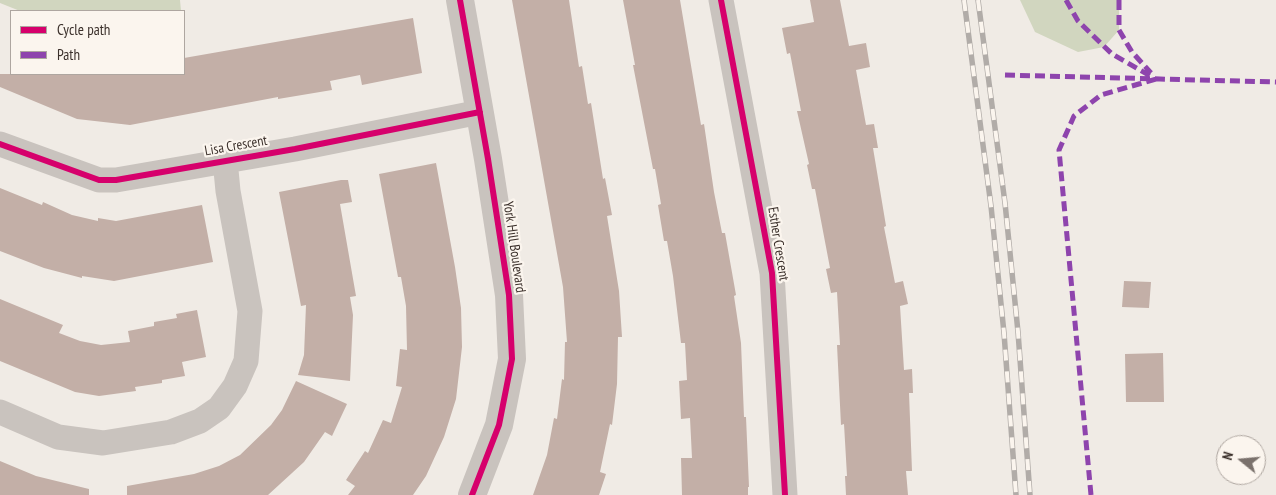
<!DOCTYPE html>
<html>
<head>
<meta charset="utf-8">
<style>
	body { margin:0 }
	#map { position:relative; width:1276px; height:495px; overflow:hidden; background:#f0ebe5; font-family:"PT Sans Narrow",sans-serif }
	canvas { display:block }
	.legend { position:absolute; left:10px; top:10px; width:175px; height:65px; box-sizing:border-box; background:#fbf5ee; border:1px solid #aea6a0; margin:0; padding:6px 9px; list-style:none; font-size:15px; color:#3b302b }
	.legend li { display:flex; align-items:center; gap:10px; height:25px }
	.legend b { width:25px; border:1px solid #aea6a0 }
	.north { position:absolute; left:1216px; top:435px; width:50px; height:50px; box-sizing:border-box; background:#fbf5ee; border:1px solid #aea6a0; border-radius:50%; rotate:287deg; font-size:14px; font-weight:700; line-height:20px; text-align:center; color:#3b302b }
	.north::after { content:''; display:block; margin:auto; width:18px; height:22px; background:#7a716c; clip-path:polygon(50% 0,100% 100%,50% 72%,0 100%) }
</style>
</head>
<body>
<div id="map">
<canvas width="1276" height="495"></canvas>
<ul class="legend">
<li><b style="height:6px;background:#d6006c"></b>Cycle path</li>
<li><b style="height:6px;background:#8e44ad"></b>Path</li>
</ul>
<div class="north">N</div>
</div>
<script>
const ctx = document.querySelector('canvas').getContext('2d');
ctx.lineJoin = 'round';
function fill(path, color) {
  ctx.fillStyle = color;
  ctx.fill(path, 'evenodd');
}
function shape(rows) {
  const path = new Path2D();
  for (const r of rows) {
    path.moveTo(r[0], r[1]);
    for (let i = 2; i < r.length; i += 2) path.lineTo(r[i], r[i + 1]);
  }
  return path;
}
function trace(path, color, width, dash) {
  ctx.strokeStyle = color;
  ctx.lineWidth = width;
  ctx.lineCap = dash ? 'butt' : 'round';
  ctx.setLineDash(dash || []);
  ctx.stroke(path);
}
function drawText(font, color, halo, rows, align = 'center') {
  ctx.font = font + ' "PT Sans Narrow",sans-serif';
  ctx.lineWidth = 4.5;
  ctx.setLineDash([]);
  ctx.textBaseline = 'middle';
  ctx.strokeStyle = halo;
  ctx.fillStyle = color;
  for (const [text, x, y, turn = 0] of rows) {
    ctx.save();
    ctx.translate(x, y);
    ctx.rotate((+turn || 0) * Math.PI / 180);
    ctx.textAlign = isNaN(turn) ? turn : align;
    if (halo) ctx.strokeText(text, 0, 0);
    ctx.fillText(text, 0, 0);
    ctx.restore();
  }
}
const green = shape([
	[0,0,180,0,181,11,20,11,0,3],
	[1020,0,1119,0,1119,30,1104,47,1078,52,1035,32]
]);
const building = shape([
	[512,0,569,0,579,67,582,66,588,104,591,103,603,179,605,178,612,215,607,216,619,291,622,337,618,337,617,384,612,425,610,424,600,472,606,474,599,495,533,495,547,455,554,418,557,419,562,379,564,380,565,342,567,342,563,287],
	[623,0,680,0,701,125,704,124,714,192,722,233,725,233,736,295,734,296,741,343,744,417,746,417,749,487,748,487,748,495,682,495,681,458,692,458,690,418,681,419,679,381,687,380,685,343,681,343,673,276,667,241,664,241,658,205,661,204,655,169,653,169,633,65,635,65],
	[810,0,840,0,849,46,866,43,870,67,856,70,866,125,874,124,878,148,873,148,886,226,884,227,895,283,903,281,908,304,900,306,904,370,912,369,913,393,909,393,912,471,906,471,908,495,846,495,845,476,847,476,844,424,841,425,837,345,840,345,837,292,831,293,826,269,830,268,815,189,812,189,807,165,809,164,797,111,801,111,790,53,787,54,782,28,814,22],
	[413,18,422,73,362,85,360,75,330,81,332,90,278,99,278,97,130,125,77,119,0,87,0,74,184,74,184,58],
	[436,163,455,267,461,308,462,347,456,399,444,437,426,476,413,495,348,495,355,486,346,480,365,451,368,453,383,420,391,423,402,387,396,386,400,349,407,350,406,306,401,277,398,277,379,174],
	[341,180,348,180,352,202,340,204,356,296,350,297,353,315,350,381,298,375,304,355,306,305,301,306,279,192],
	[0,188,42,205,43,202,72,215,98,221,98,218,116,221,202,205,213,262,114,281,82,276,82,278,44,268,0,251],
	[1124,281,1151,282,1149,308,1122,307],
	[0,299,63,325,59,333,80,341,101,345,130,342,128,331,154,326,154,322,177,318,176,314,197,310,206,357,182,362,185,376,162,380,162,383,135,387,136,391,99,396,75,392,0,361],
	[1163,353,1164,402,1126,402,1125,354],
	[296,381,347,404,332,436,325,432,304,462,268,495,127,495,127,486,194,474,219,466,240,455,271,425,282,410],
	[0,461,36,476,89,489,89,495,0,495]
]);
const minor = shape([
	[721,0,772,273,785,495],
	[0,144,99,180,116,180,295,149,480,112],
	[0,412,58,437,103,443,171,432,200,421,219,408,235,386,246,361,250,311,228,191,225,160]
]);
const tertiary = shape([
	[460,0,488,159,509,295,512,359,499,425,472,495]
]);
const rail = shape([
	[964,0,991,206,1004,333,1016,495],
	[978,0,1005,203,1018,332,1030,495]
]);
const quiet = shape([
	[1066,0,1078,21,1112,54,1154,78],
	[1119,0,1119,30,1132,52,1151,73],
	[1005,75,1276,82],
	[1091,495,1059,150,1074,116,1101,95,1156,79]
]);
const cycleway = shape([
	[460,0,488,159,509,295,512,359,499,425,472,495],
	[721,0,772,273,785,495],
	[0,144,99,180,116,180,295,149,480,112]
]);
const streetNames = [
	["Lisa Crescent",236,146,-10],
	["Esther Crescent",778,244,81],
	["York Hill Boulevard",514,247,82]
];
fill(green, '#d1d6bf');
fill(building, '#c3afa7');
trace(minor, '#c9c3be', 25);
trace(tertiary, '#c9c3be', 28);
trace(rail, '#b1aca8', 5.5);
trace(rail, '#fbf5ee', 4, [11]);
trace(quiet, '#8e44ad', 5, [10, 5]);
trace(cycleway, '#d6006c', 6);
drawText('14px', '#3b302b', '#fbf5ee', streetNames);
</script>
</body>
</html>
